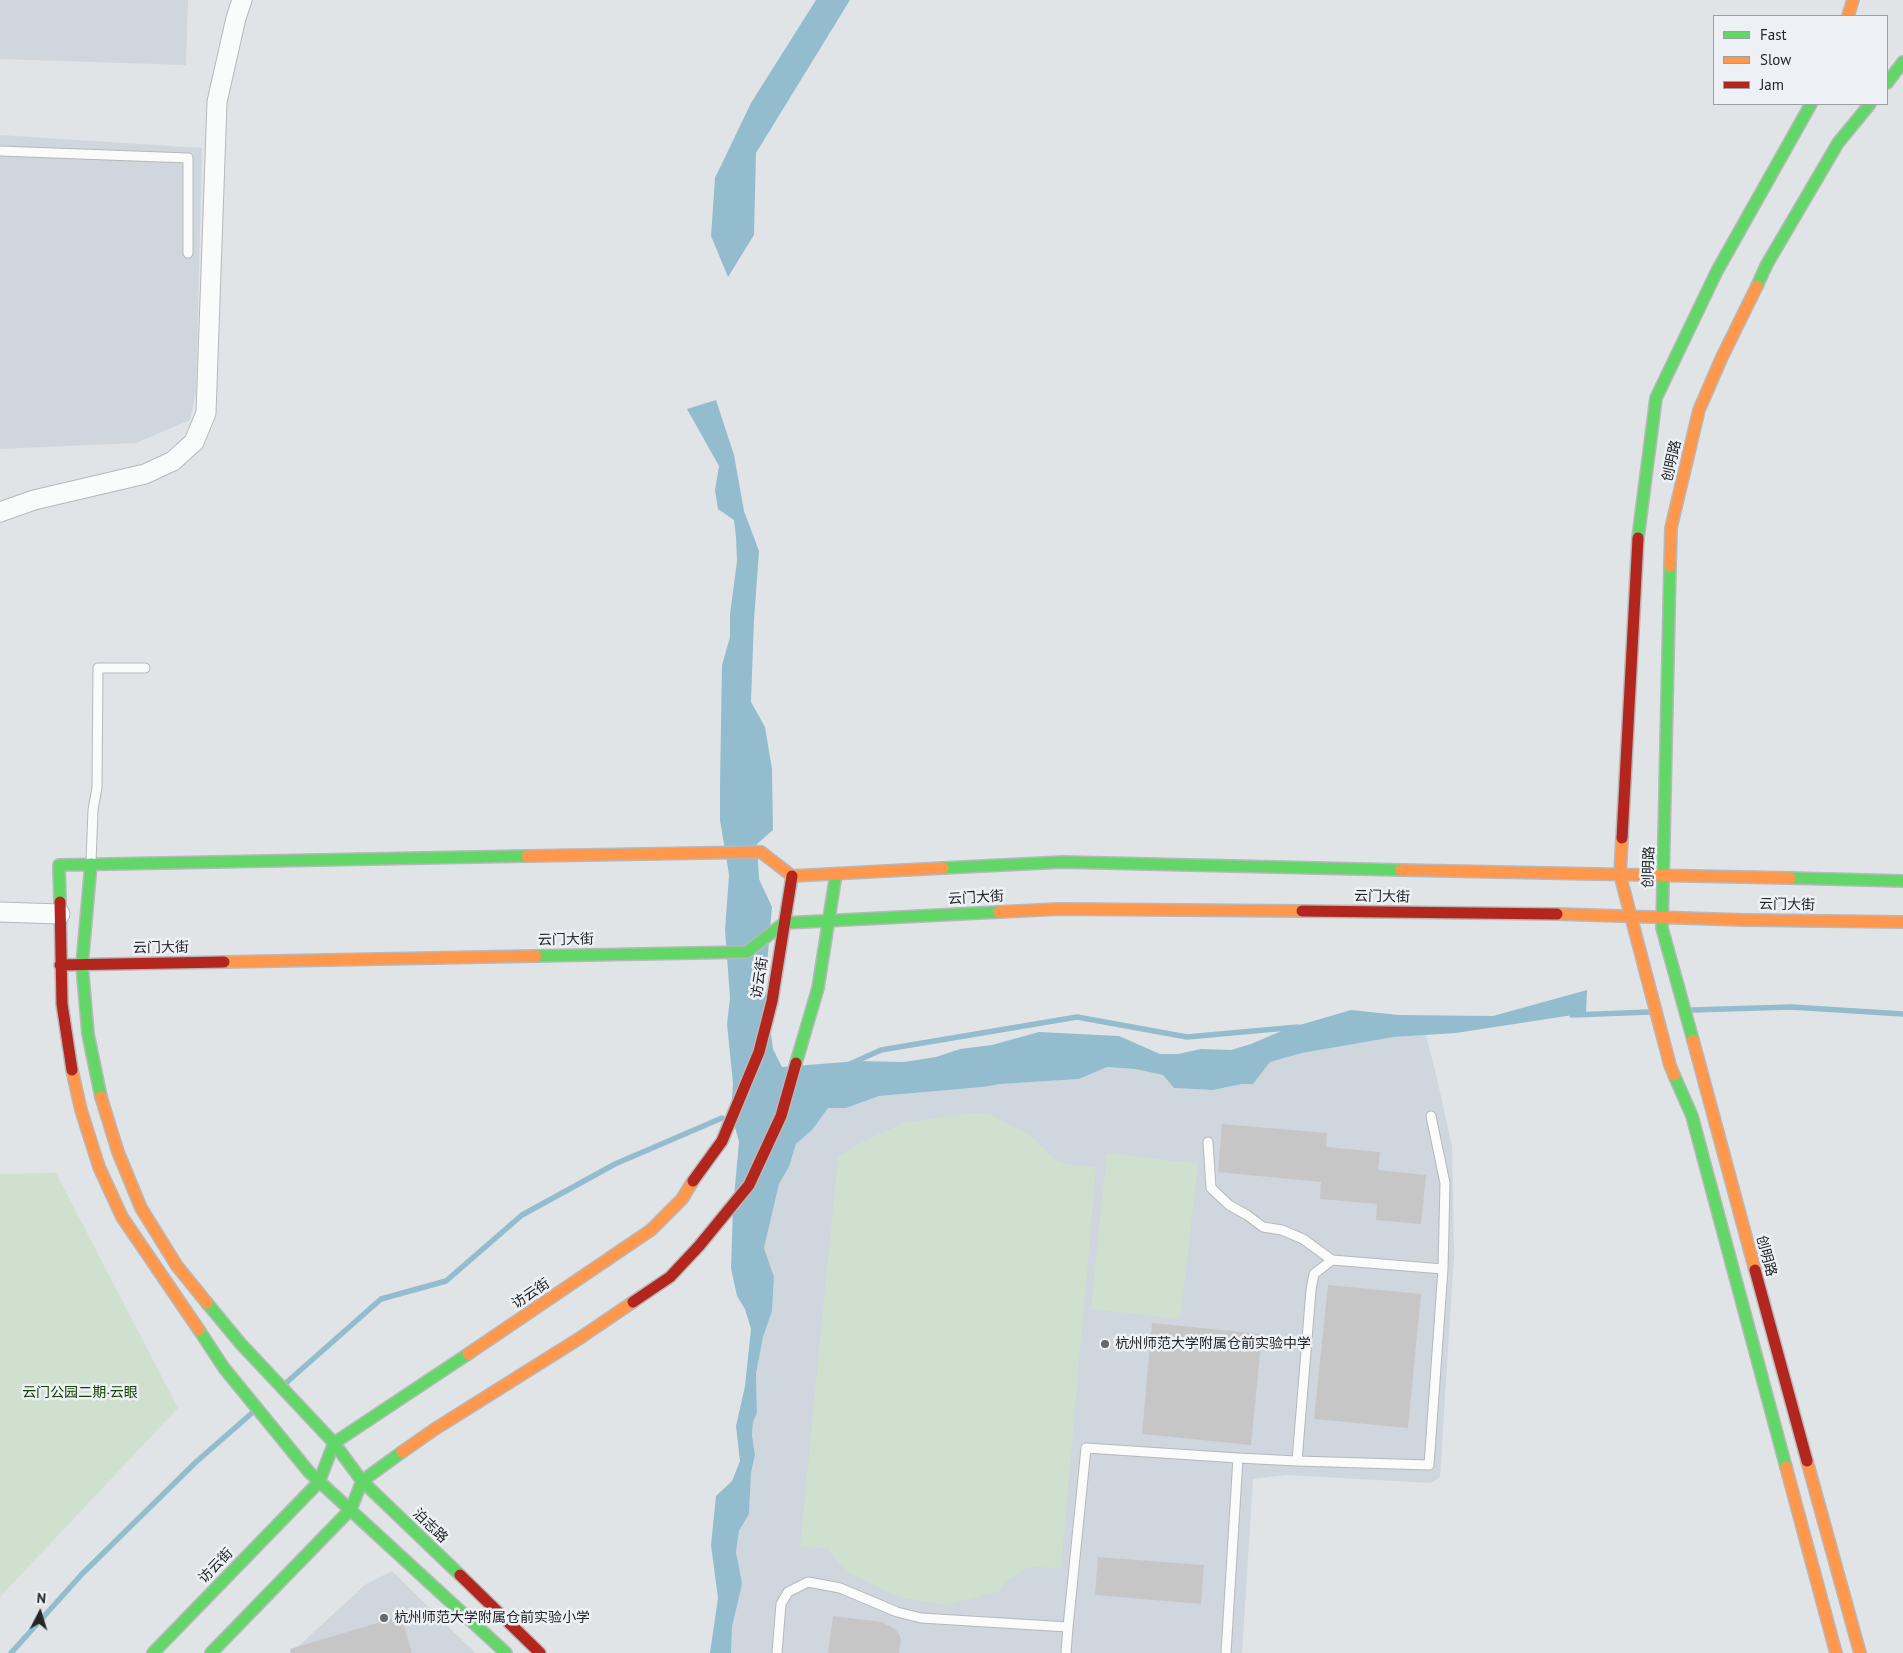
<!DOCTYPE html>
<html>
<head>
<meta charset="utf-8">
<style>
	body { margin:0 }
	#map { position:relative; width:1903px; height:1653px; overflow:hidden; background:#e1e4e7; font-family:"PT Sans",sans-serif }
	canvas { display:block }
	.legend { position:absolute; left:1713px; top:15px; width:175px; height:90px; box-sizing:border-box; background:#edf1f6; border:1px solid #9c9fa3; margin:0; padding:6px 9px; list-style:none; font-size:15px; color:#232527 }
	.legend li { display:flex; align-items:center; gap:10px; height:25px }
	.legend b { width:25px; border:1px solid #9c9fa3 }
	.north { position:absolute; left:15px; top:1588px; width:50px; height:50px; -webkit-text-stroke:4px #edf1f6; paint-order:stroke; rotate:5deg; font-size:14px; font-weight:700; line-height:20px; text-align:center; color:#232527 }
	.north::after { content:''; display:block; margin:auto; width:18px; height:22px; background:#232527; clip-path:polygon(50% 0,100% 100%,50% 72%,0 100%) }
</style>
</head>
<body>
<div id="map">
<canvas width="1903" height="1653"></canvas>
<ul class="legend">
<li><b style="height:6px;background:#63d668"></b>Fast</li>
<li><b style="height:6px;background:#ff974d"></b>Slow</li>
<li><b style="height:6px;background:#b3261e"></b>Jam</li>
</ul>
<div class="north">N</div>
</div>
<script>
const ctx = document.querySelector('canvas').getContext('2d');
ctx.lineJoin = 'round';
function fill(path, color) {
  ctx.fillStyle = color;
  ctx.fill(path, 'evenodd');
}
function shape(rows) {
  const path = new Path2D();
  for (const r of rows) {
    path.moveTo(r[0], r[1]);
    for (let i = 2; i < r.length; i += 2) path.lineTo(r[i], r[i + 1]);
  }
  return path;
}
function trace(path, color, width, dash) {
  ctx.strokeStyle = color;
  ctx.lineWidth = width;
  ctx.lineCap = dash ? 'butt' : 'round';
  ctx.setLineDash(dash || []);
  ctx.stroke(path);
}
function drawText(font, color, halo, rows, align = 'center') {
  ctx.font = font + ' "PT Sans","Noto Sans SC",sans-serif';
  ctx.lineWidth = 5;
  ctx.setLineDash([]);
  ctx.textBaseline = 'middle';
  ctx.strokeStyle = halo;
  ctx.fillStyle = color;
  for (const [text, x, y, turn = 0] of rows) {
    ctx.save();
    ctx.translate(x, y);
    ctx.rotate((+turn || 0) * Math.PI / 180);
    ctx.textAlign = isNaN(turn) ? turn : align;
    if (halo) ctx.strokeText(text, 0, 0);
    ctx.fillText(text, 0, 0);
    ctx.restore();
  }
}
const built = shape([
	[0,0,188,0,186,65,0,59],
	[0,135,202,148,196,392,190,420,136,443,0,449],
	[1426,1035,1437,1078,1452,1147,1454,1255,1440,1477,1431,1483,1286,1475,1253,1479,1242,1653,731,1653,732,1627,736,1607,738,1566,736,1552,739,1531,749,1514,751,1473,755,1455,752,1435,753,1422,757,1413,756,1374,763,1337,772,1311,774,1277,764,1248,779,1184,789,1167,796,1144,812,1130,828,1108,846,1108,879,1096,983,1087,1000,1084,1079,1079,1106,1067,1135,1069,1163,1075,1174,1088,1213,1090,1242,1084,1253,1084,1269,1062,1302,1053,1394,1037],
	[392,1571,475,1653,291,1653,366,1584]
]);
const green = shape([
	[972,1113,990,1114,1031,1136,1056,1161,1065,1164,1096,1167,1061,1568,1029,1567,1006,1582,1000,1591,947,1605,908,1599,894,1595,850,1573,838,1562,828,1548,800,1547,838,1157,864,1141,904,1123],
	[1107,1153,1198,1164,1180,1319,1091,1309],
	[56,1173,178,1408,0,1597,0,1174]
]);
const water = shape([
	[816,0,850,0,756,153,754,235,728,277,711,236,715,178,751,103],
	[716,400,734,455,744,511,759,551,754,620,751,702,765,727,772,769,773,830,757,844,759,879,772,907,765,987,773,1049,782,1067,858,1061,904,1062,936,1057,960,1049,992,1045,1039,1032,1119,1036,1160,1054,1178,1054,1201,1049,1231,1050,1251,1044,1286,1029,1351,1010,1399,1015,1493,1016,1587,990,1586,1013,1456,1033,1394,1037,1302,1053,1270,1062,1253,1084,1242,1084,1213,1090,1174,1088,1163,1075,1135,1069,1107,1067,1079,1079,1000,1084,983,1087,879,1096,846,1108,828,1108,812,1130,796,1144,789,1167,779,1184,764,1248,774,1277,772,1311,763,1337,756,1374,757,1413,753,1422,752,1435,755,1455,751,1473,749,1514,739,1531,736,1552,742,1584,732,1627,731,1653,710,1653,718,1598,711,1545,716,1496,732,1481,740,1461,736,1426,745,1386,751,1329,745,1309,737,1296,731,1268,733,1208,739,1142,731,1112,733,1083,727,1024,730,998,725,930,729,875,720,820,720,784,722,665,730,637,730,614,737,561,736,537,734,520,718,509,715,490,719,466,687,409]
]);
const stream = shape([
	[1692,1010,1791,1007,1903,1014],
	[1572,1015,1650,1012],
	[850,1064,881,1050,1077,1017,1187,1037,1298,1027],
	[287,1382,381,1299,446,1281,522,1215,615,1164,722,1118],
	[11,1653,82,1574,196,1462,252,1413]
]);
const building = shape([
	[1222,1124,1327,1133,1326,1147,1380,1152,1378,1170,1426,1175,1421,1224,1376,1220,1377,1204,1320,1199,1321,1182,1218,1172],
	[1328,1285,1421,1294,1408,1428,1314,1419],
	[1152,1323,1262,1334,1251,1445,1142,1434],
	[1098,1557,1204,1565,1201,1604,1095,1595],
	[401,1616,412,1653,291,1653,290,1649],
	[833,1616,882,1622,896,1630,901,1638,899,1653,828,1653]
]);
const lane = shape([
	[0,151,188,158,188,253],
	[91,862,93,810,97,787,98,668,145,668],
	[1431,1116,1445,1183,1443,1269],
	[1208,1142,1211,1188,1229,1205,1247,1215,1263,1227,1282,1230,1303,1239,1332,1260],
	[1238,1458,1297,1461,1429,1465,1443,1269,1332,1260,1314,1274,1311,1290,1297,1461],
	[1068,1627,1086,1448,1238,1458,1226,1653],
	[777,1653,781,1604,788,1592,808,1582,840,1588,897,1612,921,1618,1068,1627,1066,1653]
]);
const street = shape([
	[0,512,34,500,145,474,173,461,194,442,206,413,217,102,236,18,242,0],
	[0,912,60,914]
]);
const fast = shape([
	[1887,83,1903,62],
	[1757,286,1767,264,1838,143,1870,104],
	[1638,538,1656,398,1717,271,1811,104],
	[1670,566,1662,928,1693,1040],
	[91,864,82,965,88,1034,101,1097],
	[943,868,1063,862,1401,870],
	[1790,878,1903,881],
	[60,902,59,865,527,856],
	[536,956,747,952,784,923,999,912],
	[796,1063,818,988,836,874],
	[1674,1075,1692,1116,1786,1467],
	[207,1303,241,1344,334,1443,362,1481,460,1575],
	[199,1330,224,1368,309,1472,506,1653],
	[153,1653,319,1482,334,1443,468,1354],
	[211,1653,351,1509,362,1481,402,1452]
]);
const slow = shape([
	[1848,16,1853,0],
	[1670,566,1671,528,1699,410,1722,357,1757,286],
	[1622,838,1620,875,1670,1065,1674,1075],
	[527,856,761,852,792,876,943,868],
	[1401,870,1790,878],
	[999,912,1059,909,1302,911],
	[1557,914,1745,920,1903,922],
	[224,962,536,956],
	[1693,1040,1755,1270],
	[72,1070,81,1110,99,1167,122,1217,199,1330],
	[101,1097,118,1152,141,1208,177,1266,207,1303],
	[468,1354,651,1230,682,1199,693,1181],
	[402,1452,435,1429,580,1338,633,1302],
	[1807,1461,1860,1653],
	[1786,1467,1836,1653]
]);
const jam = shape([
	[1622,838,1638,538],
	[60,902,62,1004,72,1070],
	[1302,911,1557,914],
	[60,965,224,962],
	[693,1181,722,1141,759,1052,772,1001,792,876],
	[1755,1270,1807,1461],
	[633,1302,670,1277,699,1246,749,1185,781,1116,796,1063],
	[460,1575,540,1653]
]);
const markers = [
	[1105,1344,5,"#66686a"],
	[384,1618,5,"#66686a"]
];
const streetNames = [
	["创明路",1672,461,-77],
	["创明路",1649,867,-88],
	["云门大街",1382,897,1],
	["云门大街",976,898,-3],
	["云门大街",1787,905,1],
	["云门大街",566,940,-1],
	["云门大街",161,948,-1],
	["访云街",760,978,-81],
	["创明路",1766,1256,75],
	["访云街",531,1294,-34],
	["泊志路",430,1526,44],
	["访云街",216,1566,-46]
];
const poiNames = [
	["杭州师范大学附属仓前实验中学",1115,1344],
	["杭州师范大学附属仓前实验小学",394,1618]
];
const parkNames = [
	["云门公园二期·云眼",80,1393]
];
fill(built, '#d0d6dd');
fill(green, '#cfe0ce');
fill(water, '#93bdce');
trace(stream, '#93bdce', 5.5);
fill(building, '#c6c6c7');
trace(lane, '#b6b8ba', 11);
trace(street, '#b6b8ba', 21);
trace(fast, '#b6b8ba', 14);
trace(slow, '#b6b8ba', 14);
trace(jam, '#b6b8ba', 14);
trace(lane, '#fafbfb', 9);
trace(street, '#fafbfb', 19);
trace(fast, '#63d668', 11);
trace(slow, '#ff974d', 11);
trace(jam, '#b3261e', 11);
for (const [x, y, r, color] of markers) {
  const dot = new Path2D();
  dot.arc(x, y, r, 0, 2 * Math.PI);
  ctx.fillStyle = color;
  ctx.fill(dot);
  trace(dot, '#edf1f6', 2);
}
drawText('14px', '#232527', '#edf1f6', streetNames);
drawText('14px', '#232527', '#edf1f6', poiNames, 'left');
drawText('14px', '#144003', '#edf1f6', parkNames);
</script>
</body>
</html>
